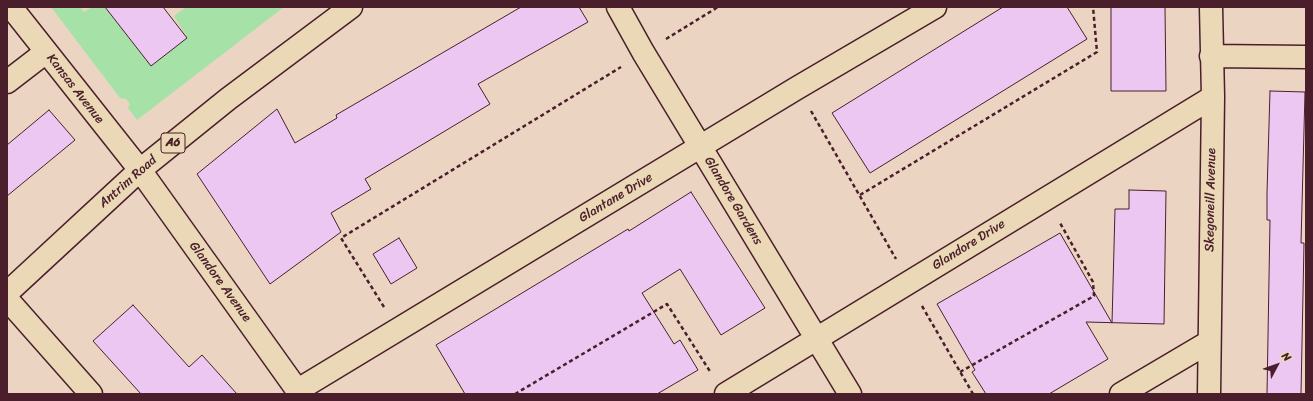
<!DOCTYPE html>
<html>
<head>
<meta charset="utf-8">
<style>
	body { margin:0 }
	#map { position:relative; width:1313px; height:401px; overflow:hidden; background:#ebd5c2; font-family:Sriracha,sans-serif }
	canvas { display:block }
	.frame { position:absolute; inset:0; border:8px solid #4a1f2b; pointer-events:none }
	.north { position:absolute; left:1257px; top:345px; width:40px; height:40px; -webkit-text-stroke:3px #ebd8b6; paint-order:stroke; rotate:49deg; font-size:11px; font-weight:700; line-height:16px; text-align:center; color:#4a1f2b }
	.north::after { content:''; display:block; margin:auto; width:14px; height:18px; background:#4a1f2b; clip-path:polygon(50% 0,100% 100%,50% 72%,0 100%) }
</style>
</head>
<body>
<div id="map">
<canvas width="1313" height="401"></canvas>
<div class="frame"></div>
<div class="north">N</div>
</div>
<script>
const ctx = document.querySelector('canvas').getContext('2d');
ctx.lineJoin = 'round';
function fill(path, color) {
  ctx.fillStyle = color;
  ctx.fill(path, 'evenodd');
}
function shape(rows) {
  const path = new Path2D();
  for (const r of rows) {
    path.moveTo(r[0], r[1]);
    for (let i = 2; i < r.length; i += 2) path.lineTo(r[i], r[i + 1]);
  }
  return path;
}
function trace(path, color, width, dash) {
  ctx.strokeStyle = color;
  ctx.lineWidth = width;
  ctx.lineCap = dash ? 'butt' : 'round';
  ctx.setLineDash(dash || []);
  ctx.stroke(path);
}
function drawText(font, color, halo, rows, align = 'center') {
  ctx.font = font + ' Sriracha,sans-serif';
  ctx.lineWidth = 3;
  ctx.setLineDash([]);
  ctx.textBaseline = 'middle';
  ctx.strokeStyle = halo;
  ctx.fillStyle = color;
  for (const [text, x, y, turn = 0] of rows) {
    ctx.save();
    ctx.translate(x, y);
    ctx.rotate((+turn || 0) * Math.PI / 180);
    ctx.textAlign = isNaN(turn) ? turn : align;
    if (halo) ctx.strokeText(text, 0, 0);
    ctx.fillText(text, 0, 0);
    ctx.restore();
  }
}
const green = shape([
	[51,7,80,7,84,12,92,7,105,7,151,66,186,36,174,16,186,7,284,7,137,120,128,108,130,104,126,99,120,98]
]);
const building = shape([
	[105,7,163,7,187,38,151,66,105,7],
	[521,7,579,7,588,22,478,84,490,104,365,179,371,189,331,213,341,232,270,284,197,174,277,109,295,143,337,118,336,115,521,7],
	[1003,7,1067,7,1087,39,870,173,832,113,1003,7],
	[1111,7,1165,7,1166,91,1111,91,1111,7],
	[1270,91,1305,92,1301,243,1304,243,1301,394,1267,394,1270,220,1267,220,1267,193,1270,91],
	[49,110,75,140,7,196,7,145,49,110],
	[1129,190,1166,191,1164,324,1086,322,1108,359,1049,394,986,394,972,372,975,370,937,304,1060,233,1112,323,1115,209,1129,209,1129,190],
	[691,192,765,308,721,335,680,269,642,293,674,344,680,340,698,370,657,394,465,394,436,345,628,229,629,231,691,192],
	[399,238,417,268,391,284,373,254,399,238],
	[133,305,189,367,202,355,237,394,141,394,93,341,133,305]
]);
const path = shape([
	[666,39,718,7],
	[811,111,896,259],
	[860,195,1097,52,1093,7],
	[922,306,973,394],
	[384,307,341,238,621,67],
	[960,372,1094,296,1093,282,1059,221],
	[515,394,667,304,711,373]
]);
const minor = shape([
	[11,7,140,170,300,394],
	[618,7,643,52,850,394],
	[1211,56,1306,57],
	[7,82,46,52],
	[7,299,91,394],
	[298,390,797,88,935,7],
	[726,394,1213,97],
	[1121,394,1209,342],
	[1209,394,1213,97,1211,7]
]);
const major = shape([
	[7,293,140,170,228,99,351,7]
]);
const shields = [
	[173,143,24]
];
const shieldNames = [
	["A6",173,143]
];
const streetNames = [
	["Kansas Avenue",75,89,52],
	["Antrim Road",128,182,-41],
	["Glantane Drive",616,198,-31],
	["Skegoneill Avenue",1211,200,-89],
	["Glandore Gardens",733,201,59],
	["Glandore Drive",969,245,-32],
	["Glandore Avenue",220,282,54]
];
fill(green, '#a6e2a8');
fill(building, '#ecc7f2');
trace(building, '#4a1f2b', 1);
trace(minor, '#4a1f2b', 25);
trace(major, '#4a1f2b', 25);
trace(path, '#4a1f2b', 2.5, [4, 3]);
trace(minor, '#ebd8b6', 22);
trace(major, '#ebd8b6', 22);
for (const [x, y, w] of shields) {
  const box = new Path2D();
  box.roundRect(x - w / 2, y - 10, w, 20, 3);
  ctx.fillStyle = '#ebd8b6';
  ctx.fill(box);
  trace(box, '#4a1f2b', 1);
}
drawText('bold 12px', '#4a1f2b', null, shieldNames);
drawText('13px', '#4a1f2b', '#ebd8b6', streetNames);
</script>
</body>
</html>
